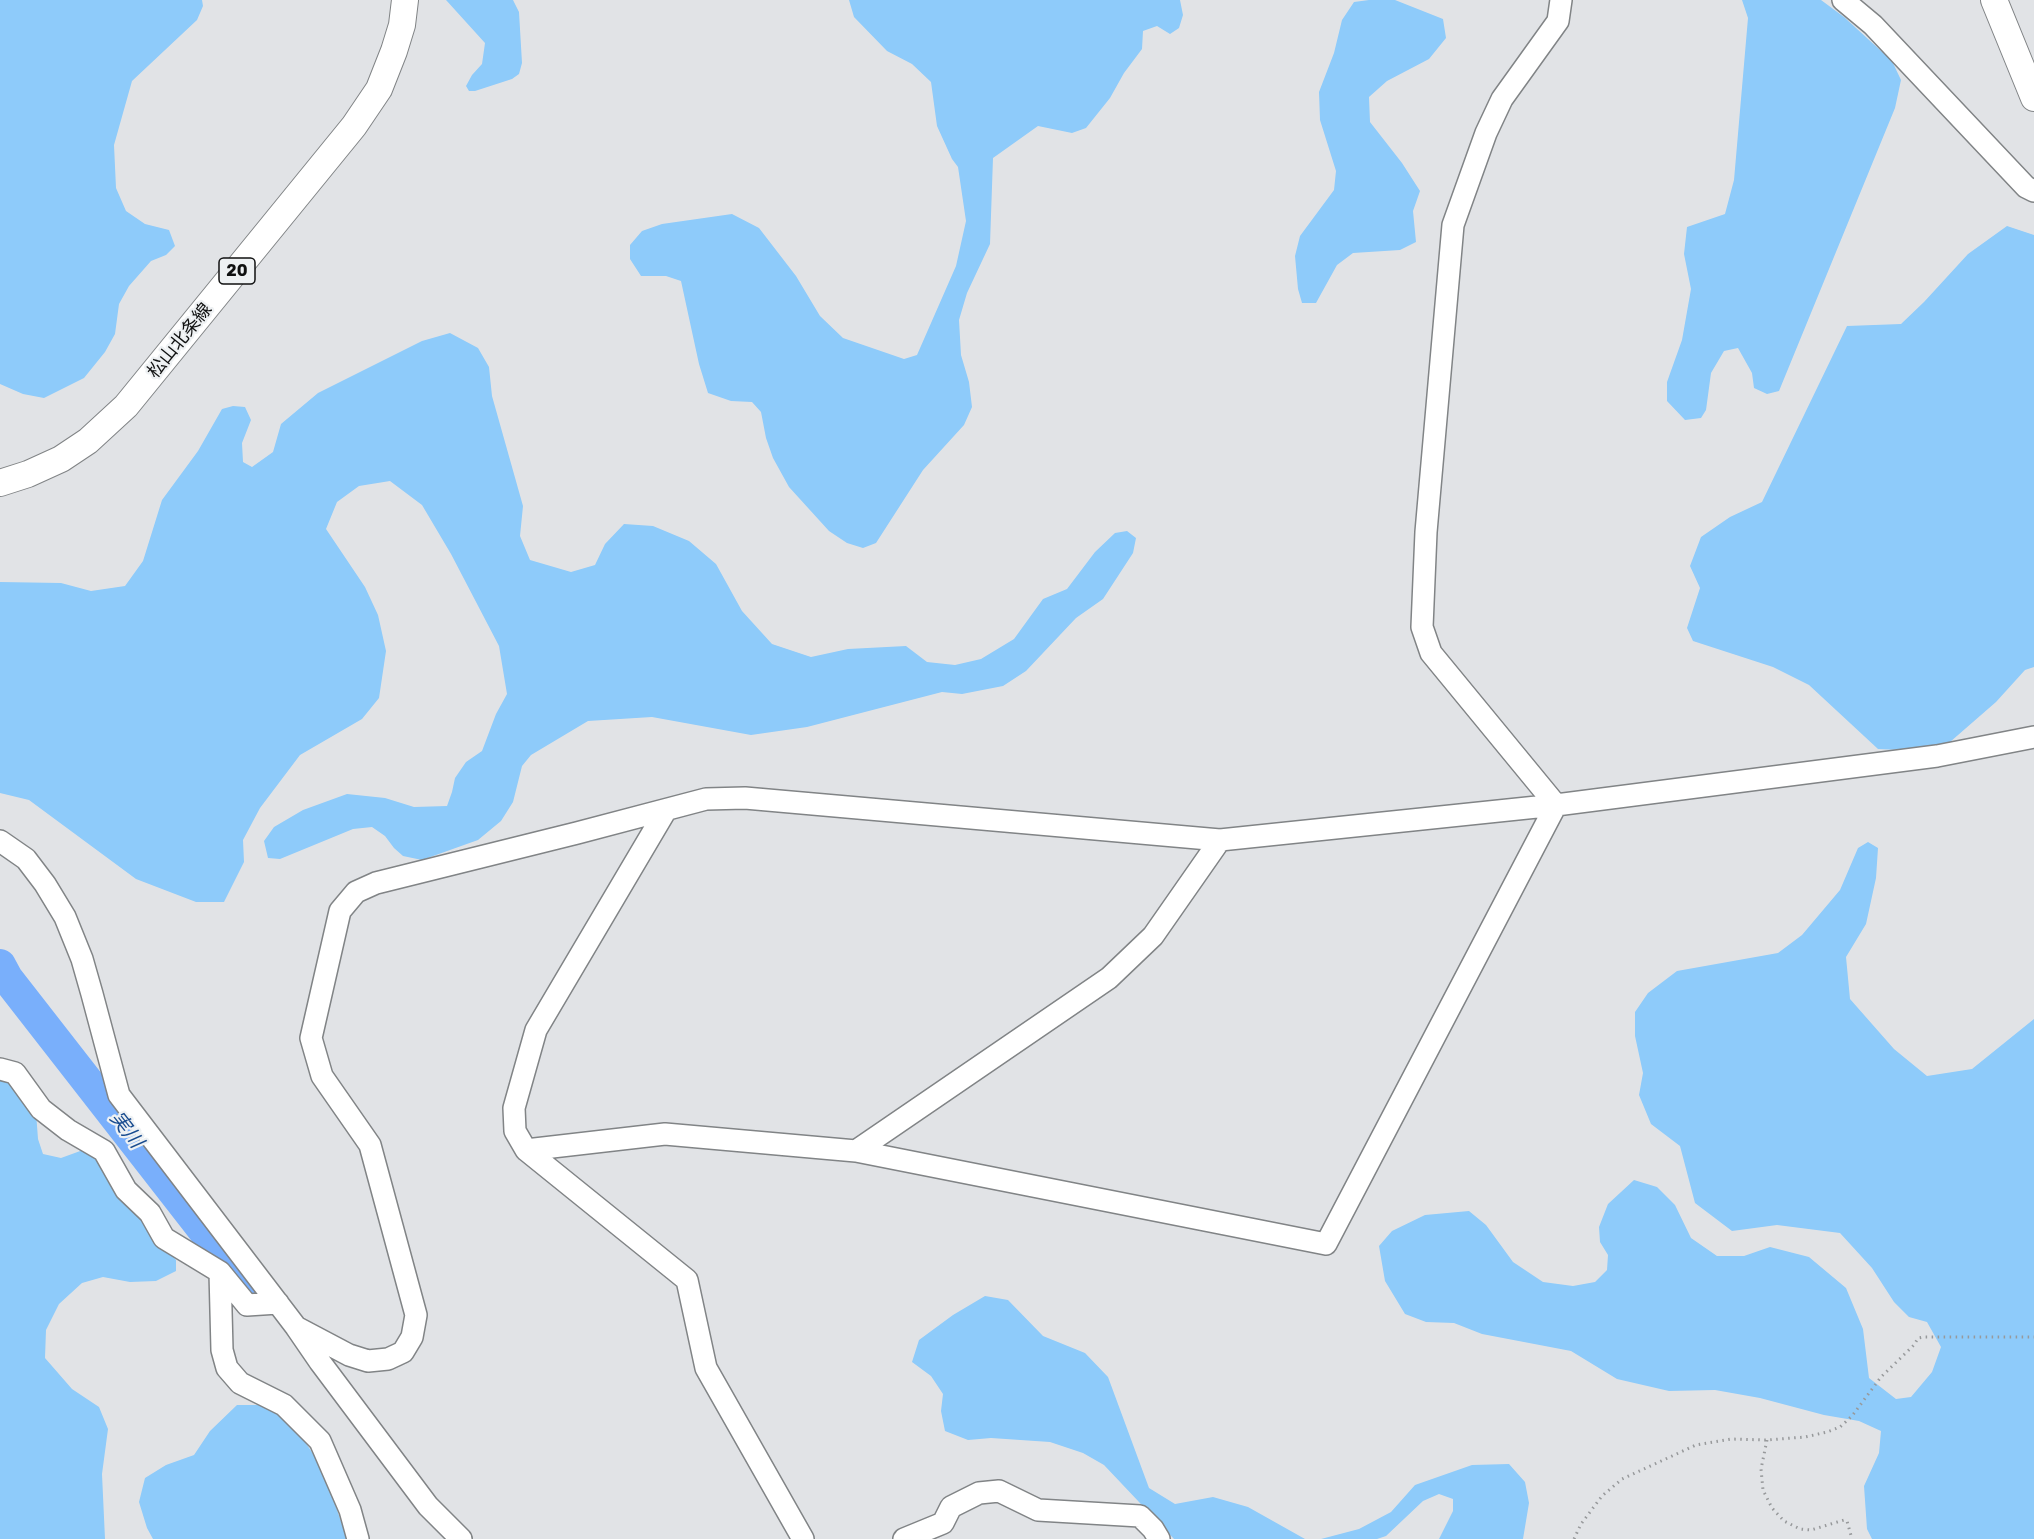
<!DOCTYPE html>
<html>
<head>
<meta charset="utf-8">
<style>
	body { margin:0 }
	canvas { display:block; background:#e1e3e6 }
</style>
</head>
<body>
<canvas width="2034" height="1539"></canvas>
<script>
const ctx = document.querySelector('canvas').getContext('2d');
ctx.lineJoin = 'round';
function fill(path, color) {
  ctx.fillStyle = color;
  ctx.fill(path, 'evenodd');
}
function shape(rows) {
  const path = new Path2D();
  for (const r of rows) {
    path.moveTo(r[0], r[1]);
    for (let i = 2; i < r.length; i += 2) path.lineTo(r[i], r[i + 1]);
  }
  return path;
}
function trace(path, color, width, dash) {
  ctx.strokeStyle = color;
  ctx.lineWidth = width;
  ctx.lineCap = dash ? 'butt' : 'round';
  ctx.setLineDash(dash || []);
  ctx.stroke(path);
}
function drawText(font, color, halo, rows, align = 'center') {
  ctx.font = font + ' Rubik,"Noto Sans JP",sans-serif';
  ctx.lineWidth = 4.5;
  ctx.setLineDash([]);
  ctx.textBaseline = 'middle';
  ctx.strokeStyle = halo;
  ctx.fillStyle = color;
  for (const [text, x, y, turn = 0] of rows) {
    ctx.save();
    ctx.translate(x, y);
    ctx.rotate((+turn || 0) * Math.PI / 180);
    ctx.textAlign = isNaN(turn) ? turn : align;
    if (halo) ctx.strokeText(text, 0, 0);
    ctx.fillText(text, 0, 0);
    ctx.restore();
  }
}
const green = shape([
	[0,0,202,0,203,6,197,20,132,81,114,145,116,188,126,211,145,224,169,230,175,246,166,255,151,261,129,286,119,304,115,334,105,352,84,378,44,398,23,394,0,384],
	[446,0,513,0,519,12,522,63,519,74,512,79,475,91,469,91,466,86,472,75,482,64,485,43],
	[849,0,1180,0,1183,15,1179,28,1170,34,1157,26,1143,31,1142,49,1124,73,1110,98,1086,128,1072,133,1038,126,993,158,990,244,967,293,959,320,961,355,969,382,972,407,964,425,923,470,876,543,863,548,847,543,829,531,789,487,773,458,766,438,761,412,752,402,731,401,708,393,699,364,681,281,666,276,641,276,630,259,630,245,642,231,662,224,732,214,759,228,796,276,820,316,843,338,904,359,917,355,956,266,966,221,958,167,952,159,937,126,931,82,912,64,887,51,854,17],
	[1369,0,1395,0,1443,19,1446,38,1429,59,1387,81,1369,97,1370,122,1402,163,1420,191,1413,211,1416,242,1400,250,1353,253,1337,265,1316,303,1302,303,1298,289,1295,256,1300,236,1334,190,1336,171,1320,120,1319,92,1334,53,1342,20,1354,2],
	[1742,0,1821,0,1844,17,1892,61,1901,80,1895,108,1779,391,1767,394,1754,388,1752,373,1738,348,1724,351,1711,373,1706,410,1701,418,1685,420,1667,401,1667,382,1682,340,1691,289,1684,254,1687,227,1725,214,1734,180,1748,18],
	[2007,226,2034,235,2034,667,2025,670,1996,702,1950,742,1922,751,1878,749,1809,685,1773,667,1693,641,1687,628,1700,588,1690,566,1701,537,1730,517,1762,502,1847,326,1901,324,1924,302,1968,254],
	[450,333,478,348,489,367,492,396,523,506,520,536,530,560,571,572,595,565,605,544,624,524,653,526,689,541,716,564,742,611,772,644,811,657,848,649,906,646,927,662,955,665,981,659,1014,639,1043,599,1067,589,1095,552,1115,533,1127,531,1136,538,1133,553,1103,599,1076,618,1026,671,1003,686,962,694,942,692,807,727,751,735,652,717,588,721,531,755,522,766,513,802,501,821,478,840,422,860,403,856,394,848,385,836,372,827,353,829,280,859,268,858,264,841,274,827,303,810,347,794,385,798,414,807,447,806,452,792,455,778,466,762,482,751,496,714,507,694,499,646,451,554,422,505,390,481,359,486,337,502,326,529,365,587,378,615,386,651,379,698,362,719,300,755,260,808,243,840,244,862,224,902,196,902,136,879,29,800,0,793,0,582,61,583,91,591,125,586,143,561,162,500,198,451,222,409,233,406,245,407,251,420,242,443,243,462,252,467,273,452,281,424,318,393,422,341],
	[1868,842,1878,848,1876,878,1866,924,1846,957,1850,999,1894,1049,1927,1076,1972,1069,2034,1019,2034,1539,1872,1539,1867,1529,1864,1486,1879,1453,1881,1431,1859,1421,1824,1415,1760,1398,1715,1390,1669,1391,1617,1379,1571,1351,1482,1334,1454,1323,1426,1322,1405,1314,1385,1281,1379,1246,1392,1231,1425,1215,1469,1211,1486,1225,1513,1262,1543,1282,1573,1286,1595,1282,1607,1270,1608,1255,1600,1242,1599,1227,1608,1204,1634,1180,1657,1187,1675,1205,1691,1238,1717,1256,1744,1256,1770,1247,1809,1257,1846,1288,1863,1329,1869,1378,1896,1399,1911,1397,1932,1372,1941,1347,1927,1322,1909,1317,1894,1302,1872,1268,1840,1233,1777,1225,1732,1231,1695,1203,1680,1146,1651,1124,1639,1095,1643,1073,1635,1036,1635,1012,1648,993,1677,971,1778,953,1802,935,1840,890,1858,848],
	[0,1074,11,1079,36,1112,38,1139,43,1154,61,1158,83,1150,100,1155,167,1250,176,1260,176,1271,156,1281,130,1282,103,1277,82,1283,59,1304,46,1330,45,1358,72,1389,99,1407,108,1429,102,1474,105,1539,0,1539],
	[985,1296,1008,1300,1043,1336,1085,1353,1108,1377,1149,1488,1175,1504,1213,1497,1248,1507,1305,1539,1174,1539,1104,1465,1083,1453,1050,1442,991,1438,968,1440,945,1431,941,1411,943,1394,931,1376,912,1362,919,1340,953,1315],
	[237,1405,263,1405,294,1425,323,1469,347,1539,153,1539,147,1528,139,1502,145,1478,166,1465,194,1455,210,1431],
	[1509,1464,1525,1482,1529,1503,1523,1539,1439,1539,1453,1511,1453,1499,1439,1494,1423,1501,1386,1536,1377,1539,1321,1539,1359,1529,1391,1512,1415,1485,1472,1465]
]);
const river = shape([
	[0,965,7,978,254,1295]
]);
const path = shape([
	[1767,1440,1761,1469,1763,1490,1772,1508,1784,1521,1800,1529,1811,1530,1844,1520,1847,1521,1852,1539],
	[1574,1539,1581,1524,1602,1496,1622,1479,1696,1445,1731,1439,1767,1440,1805,1437,1827,1432,1840,1427,1852,1416,1881,1377,1914,1345,1918,1338,1924,1337,2034,1337]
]);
const minor = shape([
	[1843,0,1873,25,2026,187,2034,191],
	[1556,805,1431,653,1422,627,1426,532,1453,225,1486,133,1502,99,1558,21,1561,0],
	[666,810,536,1030,514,1108,515,1131,526,1150,687,1280,706,1368,803,1539],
	[0,841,26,859,45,884,65,917,82,959,92,994,119,1095,296,1327,320,1362,428,1506,461,1539],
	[0,1069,15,1073,41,1109,68,1130,104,1151,126,1190,150,1213,164,1238,220,1272,247,1305,278,1303],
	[526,1150,665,1134,856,1151,1326,1244,1556,805],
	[856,1151,1109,978,1153,936,1220,840],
	[220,1272,222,1350,227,1368,240,1383,284,1405,320,1441,350,1510,358,1539],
	[296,1327,349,1355,368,1361,388,1359,403,1352,412,1337,416,1315,370,1145,322,1076,311,1038,340,911,356,892,376,883,577,833,706,799,745,798,1220,840,1556,805,1937,756,2034,737],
	[904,1539,943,1523,951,1507,979,1493,999,1491,1038,1510,1140,1516,1153,1529,1159,1539]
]);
const major = shape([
	[1994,0,2034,98],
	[0,483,28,474,61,459,88,441,126,406,354,126,379,89,394,51,402,25,405,0]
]);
const shields = [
	[237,271,36]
];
const shieldNames = [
	["20",237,271]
];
const streetNames = [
	["松山北条線",180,341,-51]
];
const waterNames = [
	["実川",126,1130,52]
];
fill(green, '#8ecbfa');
trace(river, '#79affb', 32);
trace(minor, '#818486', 24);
trace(major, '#818486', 28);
trace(path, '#97999b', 3, [1.5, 4.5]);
trace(minor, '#fff', 21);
trace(major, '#fff', 26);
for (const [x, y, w] of shields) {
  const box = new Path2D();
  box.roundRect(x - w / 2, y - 13, w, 26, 4.5);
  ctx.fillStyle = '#eef1f3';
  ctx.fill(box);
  trace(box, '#101111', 1.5);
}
drawText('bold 16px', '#101111', null, shieldNames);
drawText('18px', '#101111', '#eef1f3', streetNames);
drawText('italic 20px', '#184b8f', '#eef1f3', waterNames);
</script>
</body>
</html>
